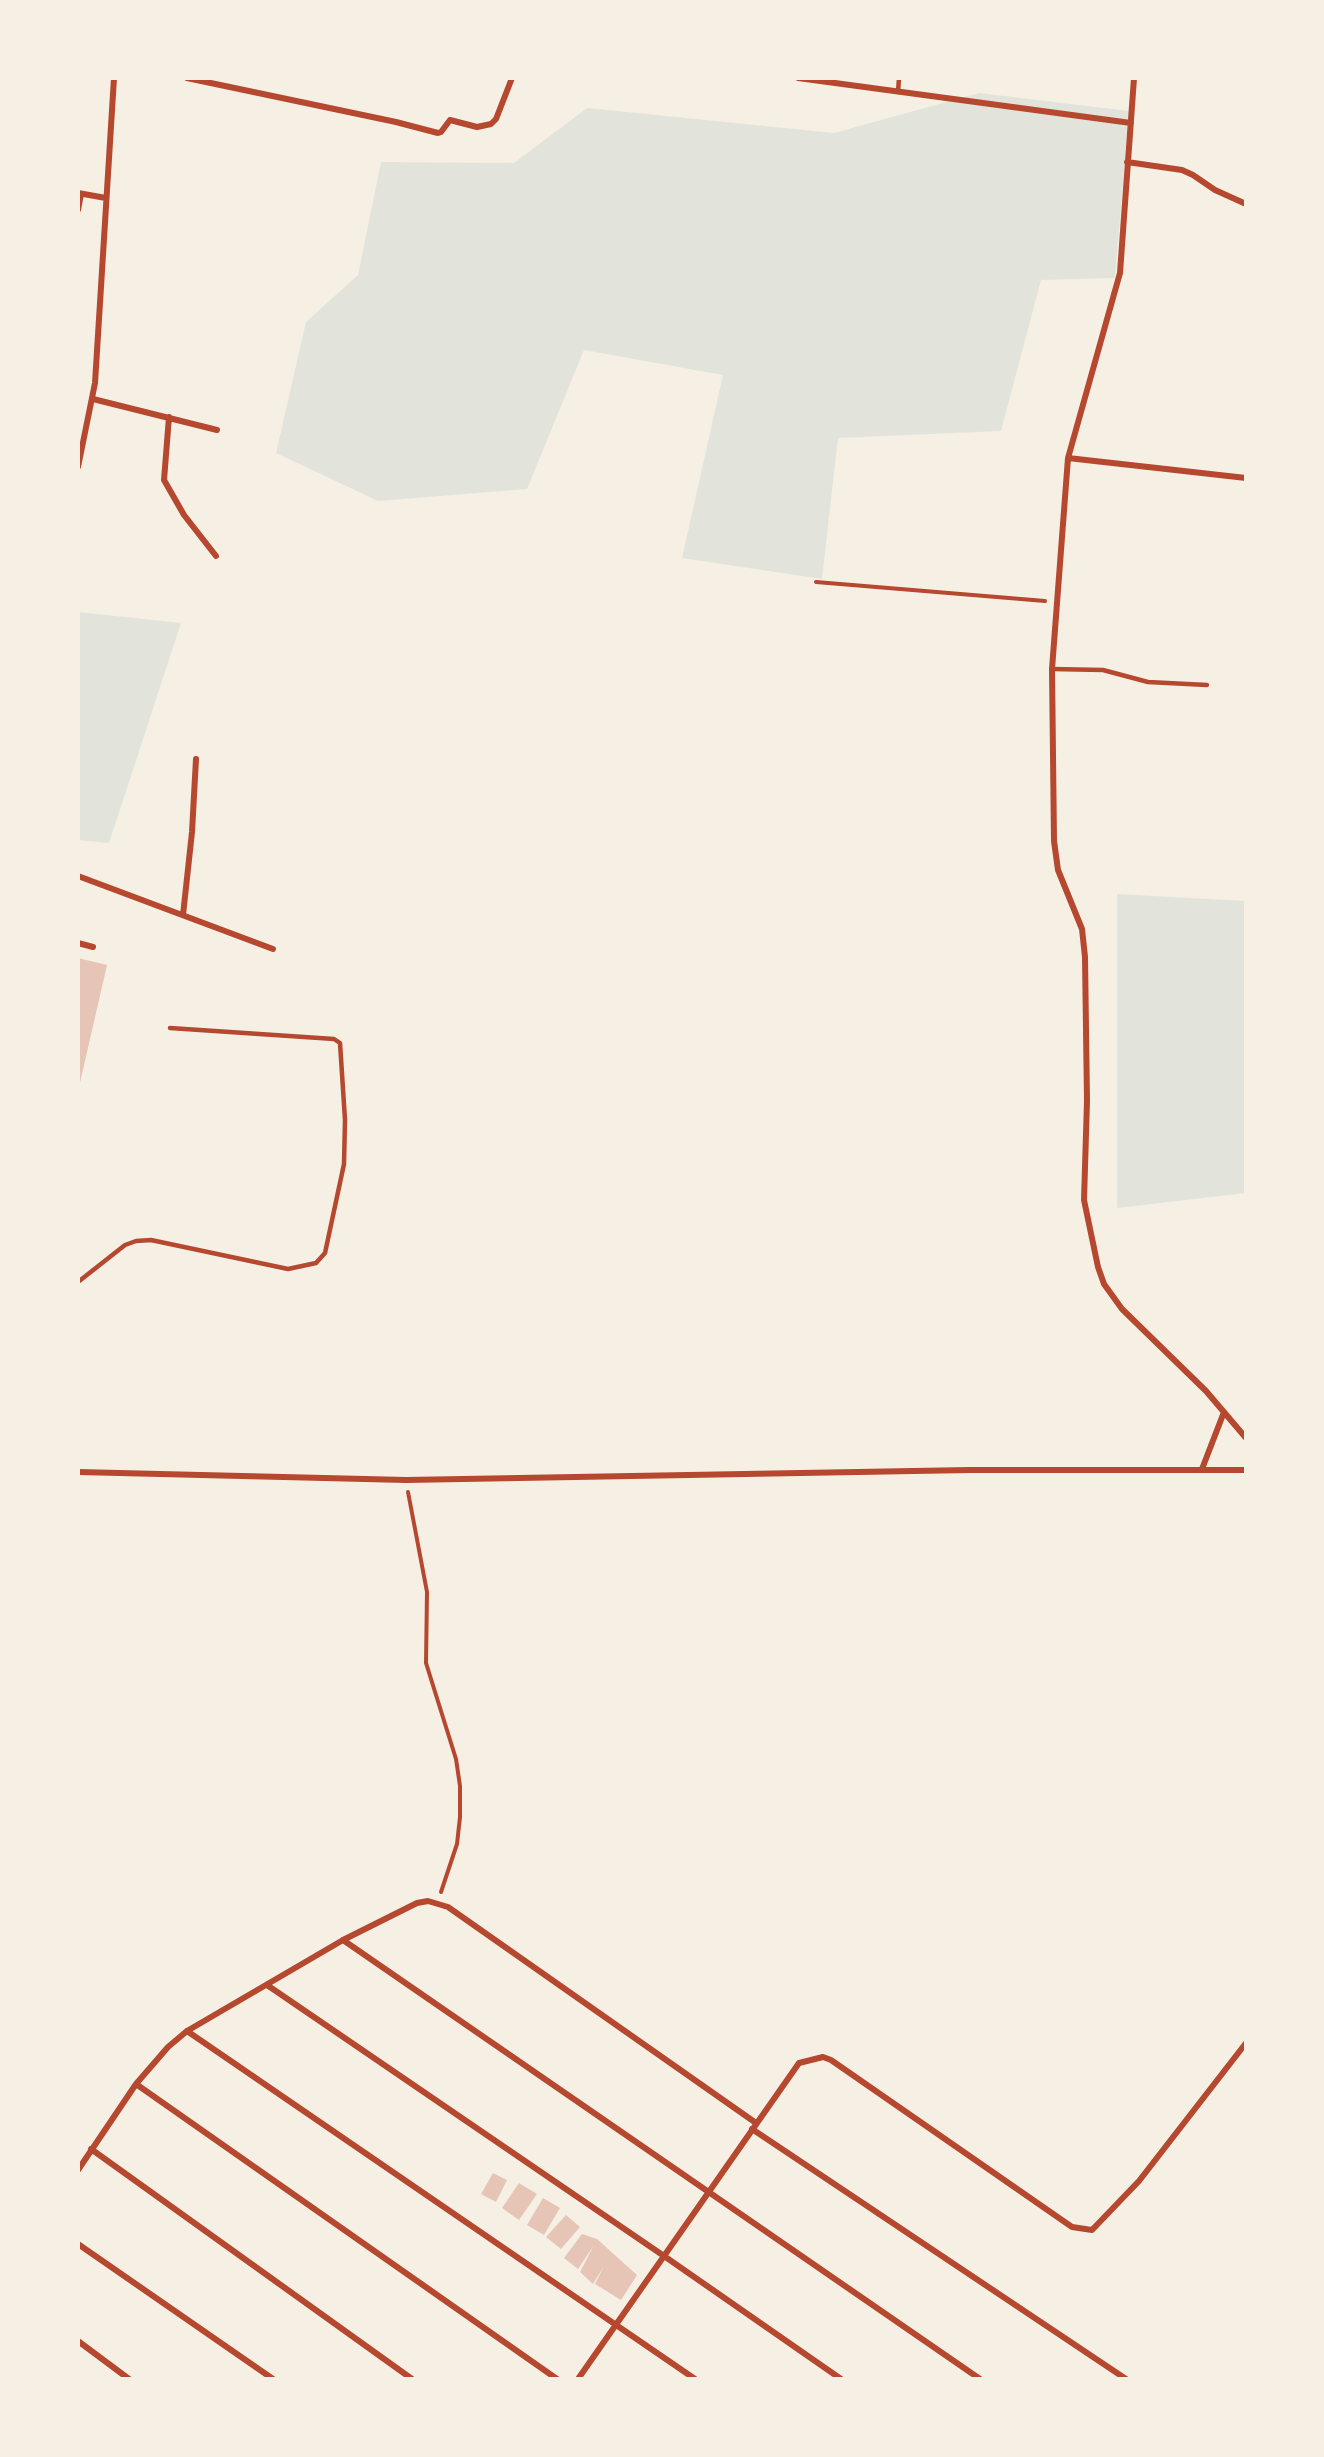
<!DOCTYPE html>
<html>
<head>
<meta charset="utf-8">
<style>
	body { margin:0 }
	#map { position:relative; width:1324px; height:2457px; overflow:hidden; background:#f6efe4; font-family:"DM Sans",sans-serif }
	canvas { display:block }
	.frame { position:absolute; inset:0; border:80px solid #f6efe4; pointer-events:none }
</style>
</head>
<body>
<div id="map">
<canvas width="1324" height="2457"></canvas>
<div class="frame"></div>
</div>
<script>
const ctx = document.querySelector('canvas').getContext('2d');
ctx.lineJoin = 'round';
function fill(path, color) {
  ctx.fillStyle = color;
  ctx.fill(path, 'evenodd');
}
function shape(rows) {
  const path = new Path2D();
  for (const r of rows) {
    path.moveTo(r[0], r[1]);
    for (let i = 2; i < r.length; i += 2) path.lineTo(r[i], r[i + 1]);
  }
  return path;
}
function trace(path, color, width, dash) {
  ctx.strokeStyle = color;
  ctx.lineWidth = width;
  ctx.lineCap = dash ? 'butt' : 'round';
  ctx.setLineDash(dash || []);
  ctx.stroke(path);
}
const green = shape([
	[979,93,1129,111,1115,278,1041,280,1001,431,838,438,822,579,682,558,723,375,584,350,527,489,378,501,276,453,306,322,358,275,381,162,514,163,587,108,834,133],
	[78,612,181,623,109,843,78,840],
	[1117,894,1246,901,1246,1193,1117,1208]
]);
const building = shape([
	[78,958,107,965,79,1087,78,1087],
	[493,2173,507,2180,496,2202,481,2194],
	[519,2183,537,2194,519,2220,502,2208],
	[543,2198,560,2208,544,2235,527,2225],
	[566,2215,580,2227,561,2249,546,2237],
	[582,2234,597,2239,637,2275,621,2300,595,2284,604,2266,593,2284,580,2272,594,2245,578,2269,564,2258]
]);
const path = shape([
	[816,582,1045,601],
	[408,1492,427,1592,426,1663,456,1759,460,1786,460,1817,457,1844,441,1892]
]);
const service = shape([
	[898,92,899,78],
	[1052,669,1103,670,1148,682,1207,685],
	[78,1282,125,1245,136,1241,151,1240,288,1269,316,1263,325,1253,344,1164,345,1120,340,1043,334,1039,170,1028]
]);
const minor = shape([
	[187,78,396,122,438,133,441,132,450,120,477,127,491,124,496,119,512,78],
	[798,78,1131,123],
	[1134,78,1120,273,1068,458,1052,669,1054,841,1058,870,1082,929,1085,957,1087,1101,1084,1200,1098,1267,1104,1284,1122,1309,1206,1391,1246,1438],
	[1127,162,1182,170,1193,175,1215,190,1246,204],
	[78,193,106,198],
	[78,210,81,194],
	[93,399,217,430],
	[169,417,164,480,184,515,216,556],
	[1068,458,1246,478],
	[78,467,95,383,114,78],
	[78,876,273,949],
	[183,915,192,832,196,759],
	[78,943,93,947],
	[1202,1469,1224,1412],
	[78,1472,406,1480,970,1470,1246,1470],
	[343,1940,980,2379],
	[267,1985,664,2256,841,2379],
	[187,2031,695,2379],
	[136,2084,557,2379],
	[752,2129,1126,2379],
	[91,2149,412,2379],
	[78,2170,136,2084,168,2047,187,2031,343,1940,417,1903,428,1901,448,1907,756,2123],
	[78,2244,273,2379],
	[78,2341,129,2379],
	[578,2379,799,2063,823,2057,831,2060,1072,2227,1092,2230,1139,2181,1246,2043]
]);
fill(green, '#e2e4dc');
fill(building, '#e6c5b7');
trace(path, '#b5482f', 4);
trace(service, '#b5482f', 4.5);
trace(minor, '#b5482f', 6);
</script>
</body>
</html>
